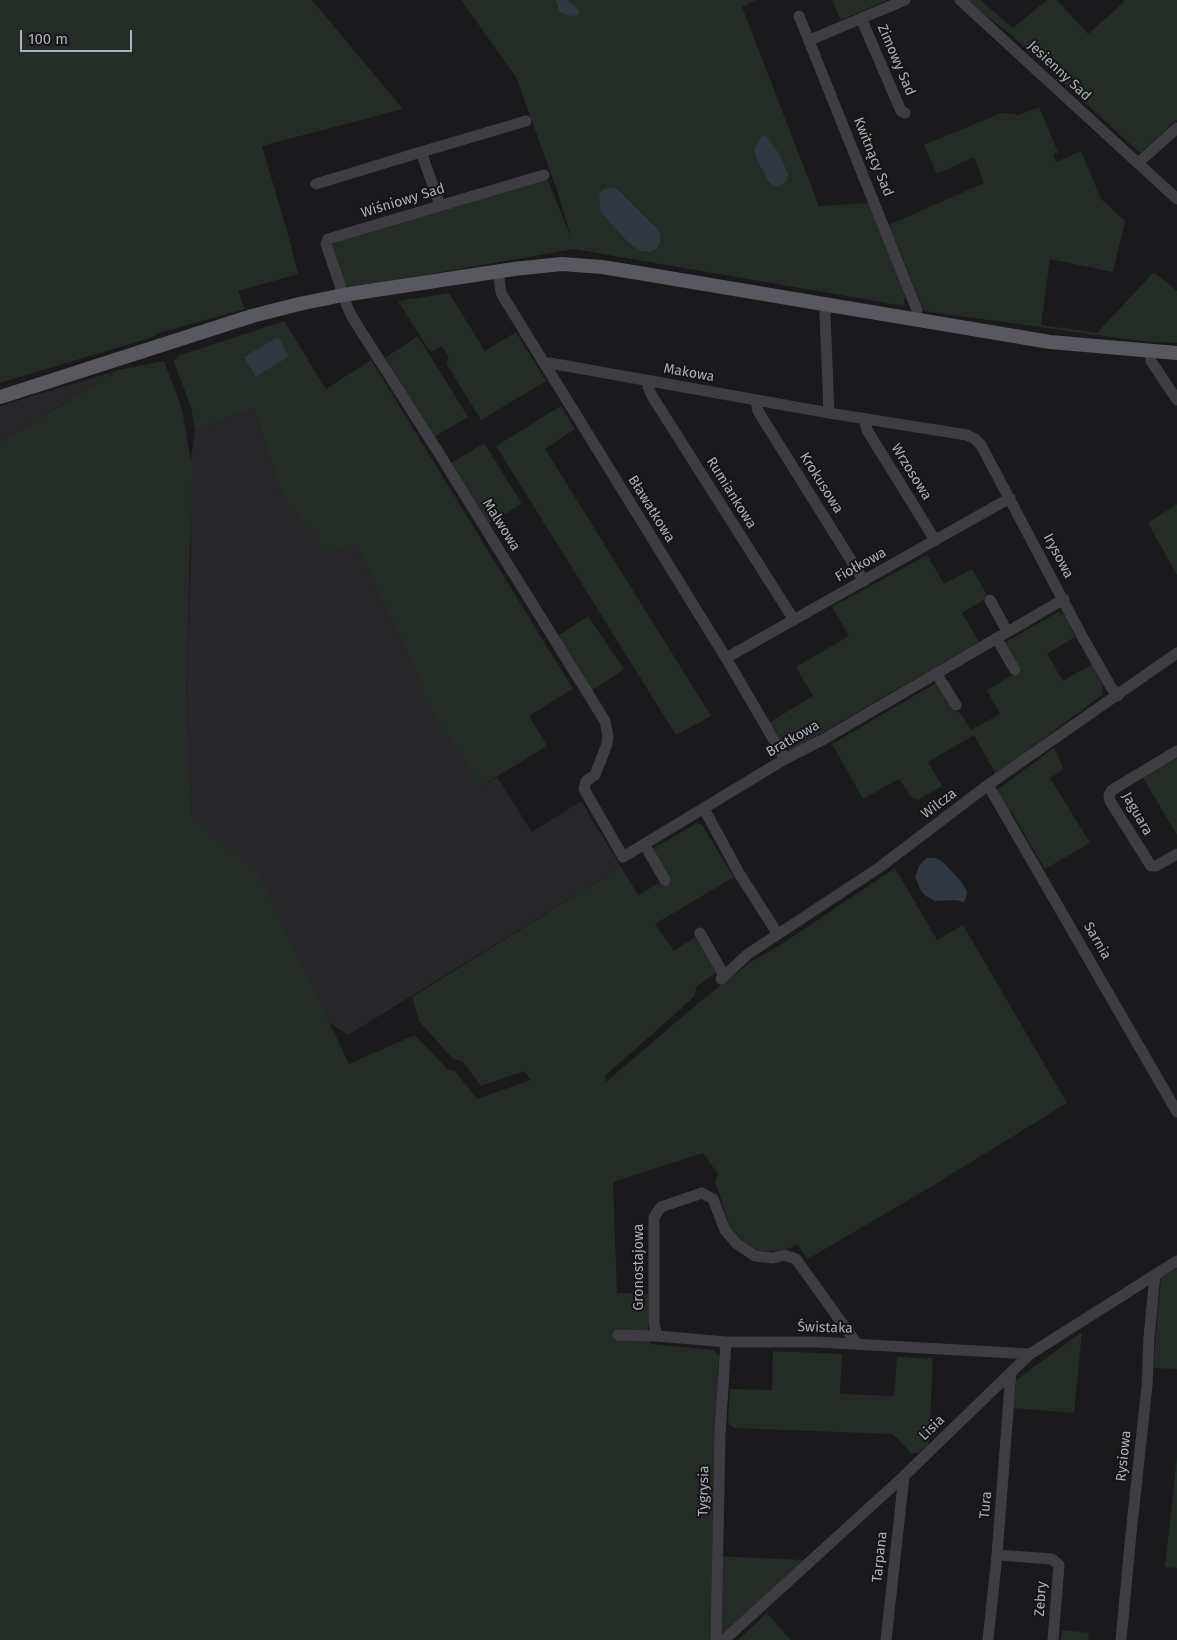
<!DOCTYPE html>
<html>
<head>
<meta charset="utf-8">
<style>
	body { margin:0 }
	#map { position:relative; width:1177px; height:1640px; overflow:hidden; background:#1a1a1c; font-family:"Fira Sans",sans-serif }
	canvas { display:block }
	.scale { position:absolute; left:20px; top:30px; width:112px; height:22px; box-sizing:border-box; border:2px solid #adafbb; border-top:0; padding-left:6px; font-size:15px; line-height:18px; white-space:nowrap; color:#adafbb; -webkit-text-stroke:4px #151517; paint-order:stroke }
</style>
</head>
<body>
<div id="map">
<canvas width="1177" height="1640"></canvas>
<div class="scale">100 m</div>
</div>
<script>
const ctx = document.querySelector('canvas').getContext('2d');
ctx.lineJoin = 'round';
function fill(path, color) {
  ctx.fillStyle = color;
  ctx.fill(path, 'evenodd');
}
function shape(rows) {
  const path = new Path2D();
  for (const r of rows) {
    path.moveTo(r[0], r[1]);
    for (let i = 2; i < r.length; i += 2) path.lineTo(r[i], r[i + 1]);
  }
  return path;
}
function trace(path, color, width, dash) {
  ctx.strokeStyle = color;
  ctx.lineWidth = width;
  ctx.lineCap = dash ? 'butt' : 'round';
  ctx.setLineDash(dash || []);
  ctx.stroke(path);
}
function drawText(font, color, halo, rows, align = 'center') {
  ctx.font = font + ' "Fira Sans",sans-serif';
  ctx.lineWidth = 4;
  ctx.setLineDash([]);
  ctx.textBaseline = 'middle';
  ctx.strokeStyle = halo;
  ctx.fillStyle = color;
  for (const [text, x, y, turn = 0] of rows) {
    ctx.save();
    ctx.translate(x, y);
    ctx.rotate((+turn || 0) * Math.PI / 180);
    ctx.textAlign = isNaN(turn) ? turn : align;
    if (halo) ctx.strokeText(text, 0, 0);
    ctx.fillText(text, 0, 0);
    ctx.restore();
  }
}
const built = shape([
	[118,370,90,387,0,443,0,406],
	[254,408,281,493,356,545,424,688,420,691,481,786,497,777,532,832,581,801,621,867,348,1035,331,1024,192,820,186,704,191,546,191,458,195,430]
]);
const green = shape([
	[0,0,312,0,403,109,262,146,289,238,298,274,238,291,245,309,159,333,153,337,0,383],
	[461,0,756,0,742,7,819,206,868,203,905,289,904,306,574,249,350,288,344,283,332,245,335,240,547,178,572,240,557,190,516,77],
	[832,0,888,0,841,20],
	[967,0,980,0,1013,28,1047,0,1057,0,1088,34,1124,2,1123,0,1177,0,1177,120,1140,153,1009,33,990,19],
	[1039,107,1058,152,1053,154,1056,162,1081,151,1101,199,1125,221,1113,272,1050,259,1041,325,1097,333,1154,272,1177,291,1177,343,1140,341,924,311,889,225,984,183,974,157,937,174,924,145,1001,113,1019,115],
	[449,293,485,351,516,332,546,381,481,420,446,363,449,358,442,346,430,352,398,301],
	[284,321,326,389,371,360,573,689,529,716,547,746,481,786,419,691,424,688,356,545,328,552,281,493,254,408,195,430,191,407,174,362,178,356],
	[418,336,468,417,434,437,385,358],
	[164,361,182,409,192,469,186,704,192,820,258,873,349,1064,415,1035,448,1070,455,1071,477,1099,531,1080,524,1071,481,1086,462,1061,453,1059,419,1021,412,997,621,867,638,895,661,882,652,849,697,823,702,825,734,877,655,924,674,951,697,936,716,972,696,987,695,996,605,1076,606,1082,702,1000,752,961,782,944,895,868,937,940,963,925,1067,1103,934,1185,808,1259,797,1244,793,1247,773,1251,757,1251,742,1241,730,1227,715,1181,718,1174,703,1153,613,1182,617,1293,648,1294,648,1325,650,1344,714,1350,719,1356,712,1556,804,1560,717,1640,0,1640,0,443,118,370],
	[561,406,575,429,545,449,711,716,676,735,496,446],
	[484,443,522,504,489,523,451,463],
	[1177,504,1177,575,1148,523],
	[927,555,944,584,972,569,988,597,962,613,979,642,792,750,786,748,770,722,813,696,796,667,849,636,832,607],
	[1058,612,1065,615,1075,637,1047,654,1063,681,1092,664,1103,686,1102,695,996,774,974,735,928,762,942,786,918,800,912,798,899,779,863,799,832,744,936,683,953,710,960,713,971,730,1000,714,987,690,1012,675,1019,675,1021,670,1004,643],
	[588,616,624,669,591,691,558,636],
	[1054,748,1064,769,1050,778,1090,843,1045,869,1011,811,1008,812,999,795,998,789],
	[1177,758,1177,835,1143,778],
	[1177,1268,1177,1369,1153,1368,1161,1277],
	[1082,1332,1074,1413,1014,1408,1016,1380],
	[773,1351,842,1354,840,1394,894,1396,897,1357,933,1358,929,1443,919,1453,911,1453,893,1434,734,1428,728,1422,730,1389,772,1390],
	[1177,1456,1177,1568,1165,1567],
	[767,1613,791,1640,738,1640],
	[1062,1630,1089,1633,1088,1640,1061,1640]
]);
const water = shape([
	[556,0,566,0,573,4,579,10,579,15,573,16,566,15,559,11],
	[762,135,767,137,780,155,788,174,787,180,779,187,774,186,769,182,758,162,754,150],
	[615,187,656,228,660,234,660,243,657,248,650,252,641,251,627,241,601,212,599,197,601,192,604,189],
	[278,337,289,356,256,377,244,357],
	[927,858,936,858,943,862,960,880,967,891,966,898,964,902,955,900,935,901,926,896,921,891,915,877,920,864]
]);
const minor = shape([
	[960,0,1177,199],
	[799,16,917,310],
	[861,18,901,111,905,113],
	[810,40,905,0],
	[421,152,526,121],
	[1138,163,1177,128],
	[544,175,328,239,326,244,347,306,352,317,440,455,605,721,608,736,607,744,595,775,586,781,584,789,623,857,785,759,824,739,1064,599],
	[316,184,421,152,440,205],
	[498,272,501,292,504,298,726,658,785,759],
	[826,305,825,314,829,413,967,435,975,439,981,445,1083,638,1111,687,1118,696],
	[1150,351,1151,361,1177,400],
	[545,365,550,363,829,413],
	[650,381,648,387,652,396,794,620],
	[756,400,758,411,864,581],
	[864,419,867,430,935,540],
	[990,600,1007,631],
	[996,638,1015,670],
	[726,658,1010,498],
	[936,673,956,705],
	[1177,751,1112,790,1109,795,1110,801,1151,866,1156,866,1177,854],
	[988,785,1177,1112],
	[704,809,739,873,777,933],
	[644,844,665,880],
	[700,933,724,975],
	[721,979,748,954,880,867,988,785,1177,653],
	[618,1335,657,1336,726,1342,817,1342,1030,1354],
	[657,1336,654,1324,654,1217,661,1207,702,1193,713,1199,725,1230,737,1244,755,1256,773,1258,784,1255,796,1259,857,1344],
	[997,1555,1052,1559,1059,1565,1053,1640],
	[716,1640,720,1433,726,1342],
	[724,1640,904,1476,1030,1354,1177,1261],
	[886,1640,904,1476],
	[988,1640,997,1555,1011,1372],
	[1121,1640,1131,1534,1147,1386,1149,1337,1155,1275]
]);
const major = shape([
	[0,397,252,316,299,304,343,295,514,269,562,264,602,267,639,273,1050,342,1177,353]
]);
const streetNames = [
	["Zimowy Sad",896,60,67],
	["Jesienny Sad",1059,71,43],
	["Kwitnący Sad",873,157,68],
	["Wiśniowy Sad",403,201,-17],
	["Makowa",689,373,10],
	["Wrzosowa",911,472,58],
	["Krokusowa",821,483,58],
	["Rumiankowa",731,493,58],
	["Bławatkowa",651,509,58],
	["Malwowa",501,525,58],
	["Irysowa",1058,556,62],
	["Fiołkowa",861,565,-29],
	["Bratkowa",793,739,-30],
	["Wilcza",939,804,-37],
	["Jaguara",1137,814,60],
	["Sarnia",1097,941,60],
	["Gronostajowa",639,1267,-90],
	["Świstaka",825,1328,2],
	["Lisia",932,1428,-44],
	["Rysiowa",1124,1456,-84],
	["Tygrysia",704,1491,-89],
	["Tura",986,1505,-85],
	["Tarpana",880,1557,-84],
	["Zebry",1041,1599,-86]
];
fill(built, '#272629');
fill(green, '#242c26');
fill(water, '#303740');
trace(minor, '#3d3d43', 11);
trace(major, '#575860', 14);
drawText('14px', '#adafbb', '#151517', streetNames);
</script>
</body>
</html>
